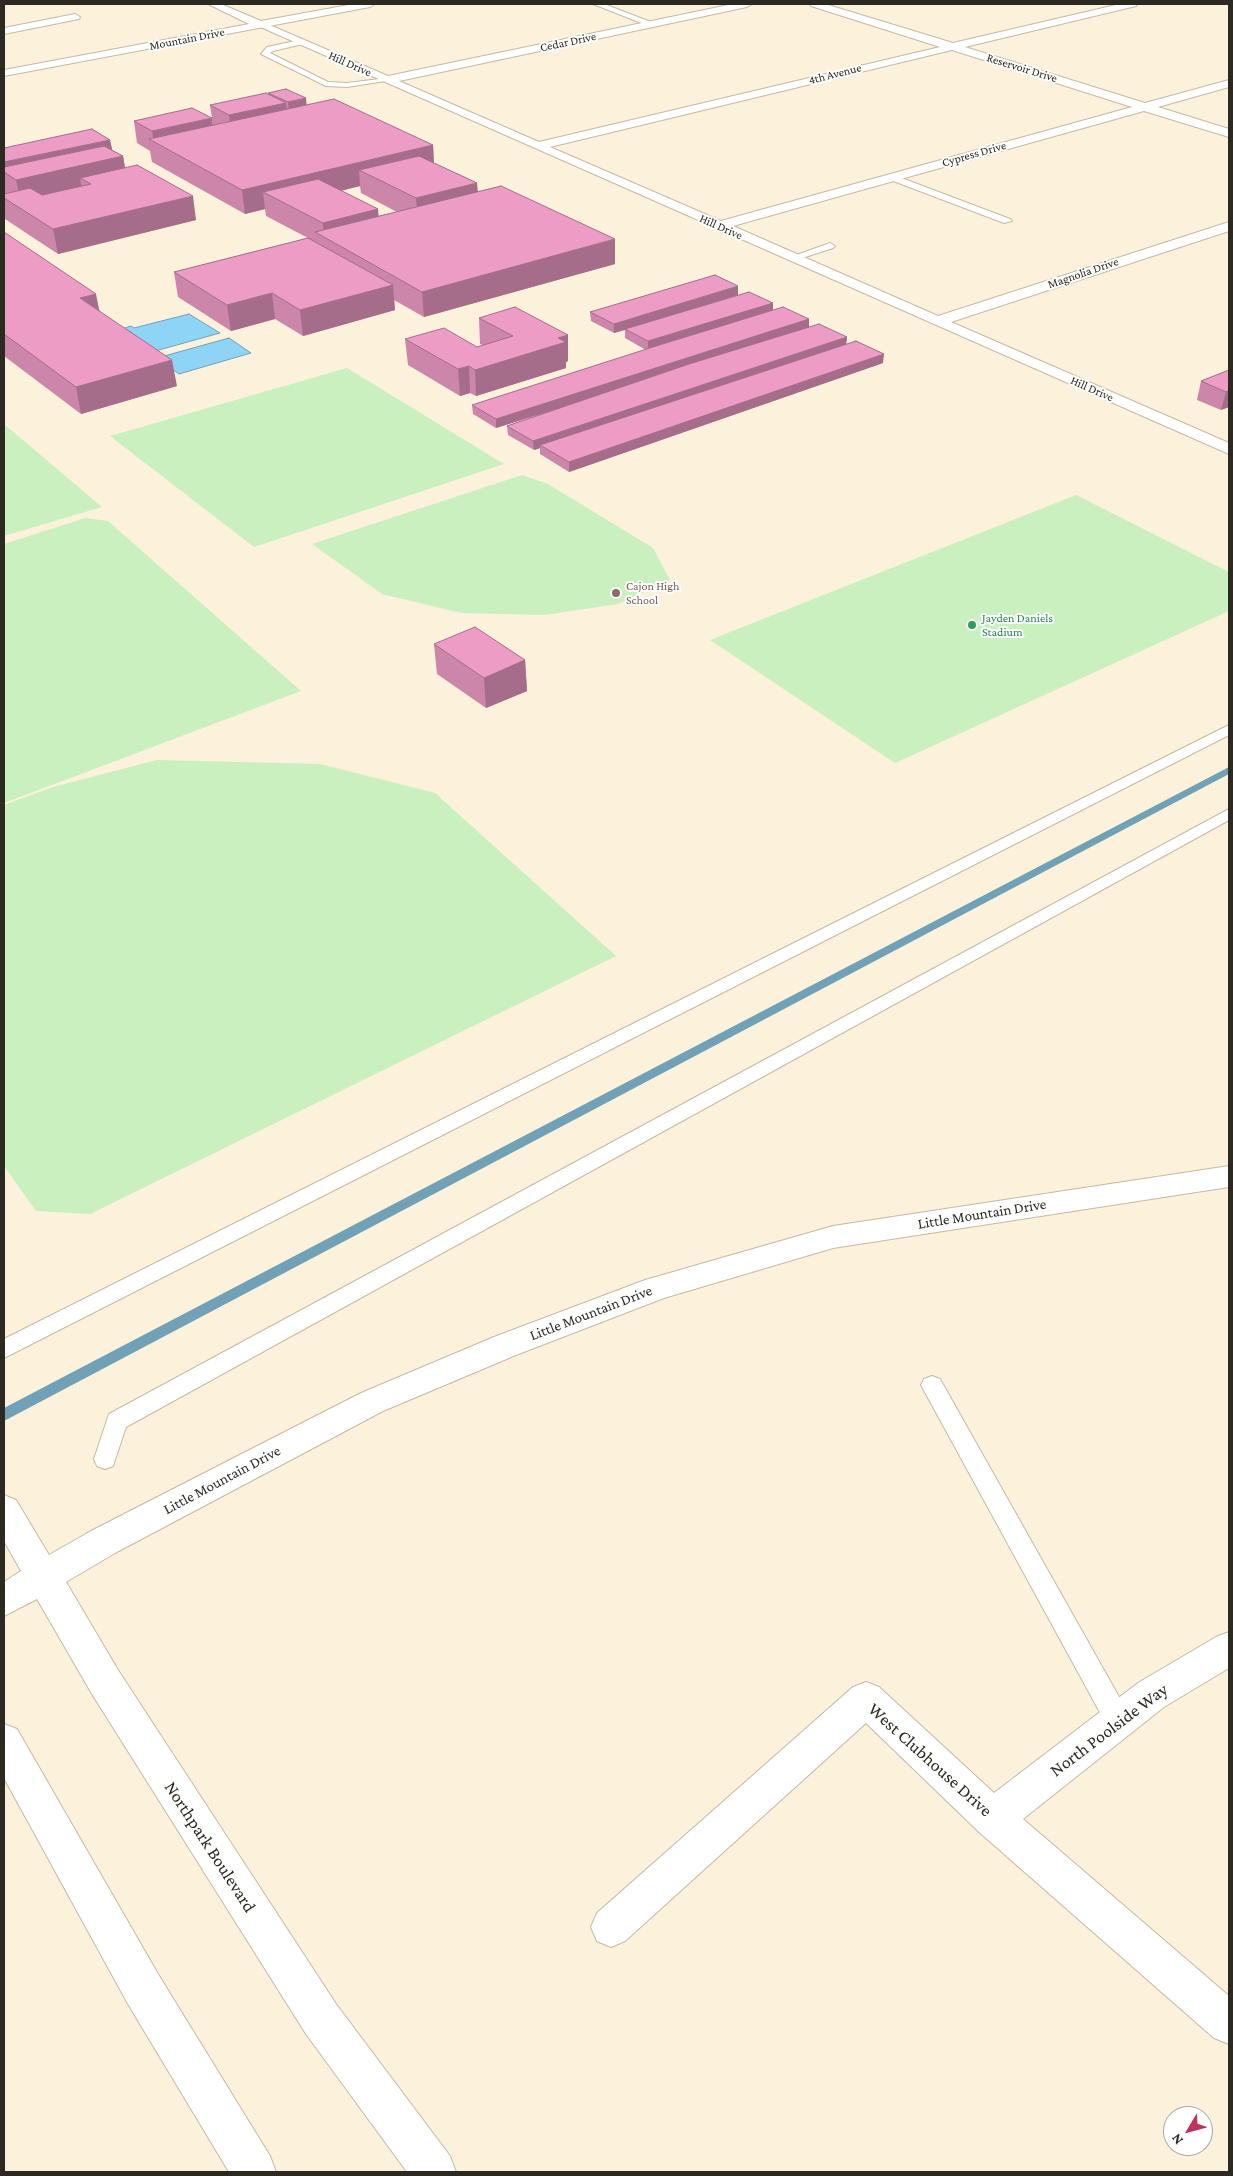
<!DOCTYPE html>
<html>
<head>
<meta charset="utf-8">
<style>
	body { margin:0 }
	#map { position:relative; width:1233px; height:2176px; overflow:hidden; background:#fcf1db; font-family:"Crimson Pro",serif }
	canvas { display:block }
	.frame { position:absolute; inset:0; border:5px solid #2c2920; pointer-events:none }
	.north { position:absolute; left:1163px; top:2106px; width:50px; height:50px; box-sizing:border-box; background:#fff; border:1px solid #aba9a6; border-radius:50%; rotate:233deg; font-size:14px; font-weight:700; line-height:20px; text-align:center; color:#2c2920 }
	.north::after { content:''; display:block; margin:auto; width:18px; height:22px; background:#c1325c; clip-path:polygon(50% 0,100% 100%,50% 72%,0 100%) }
</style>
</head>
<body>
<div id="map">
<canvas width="1233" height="2176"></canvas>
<div class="frame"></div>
<div class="north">N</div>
</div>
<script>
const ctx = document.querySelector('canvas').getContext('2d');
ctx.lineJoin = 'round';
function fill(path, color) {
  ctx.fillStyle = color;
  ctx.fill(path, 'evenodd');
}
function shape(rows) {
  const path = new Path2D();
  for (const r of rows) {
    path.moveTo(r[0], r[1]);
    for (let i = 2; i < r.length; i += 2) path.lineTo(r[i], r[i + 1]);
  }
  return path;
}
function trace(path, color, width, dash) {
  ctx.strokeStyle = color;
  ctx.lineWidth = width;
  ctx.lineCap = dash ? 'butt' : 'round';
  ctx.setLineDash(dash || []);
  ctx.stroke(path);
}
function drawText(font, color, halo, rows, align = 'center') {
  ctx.font = font + ' "Crimson Pro",serif';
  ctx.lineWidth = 4;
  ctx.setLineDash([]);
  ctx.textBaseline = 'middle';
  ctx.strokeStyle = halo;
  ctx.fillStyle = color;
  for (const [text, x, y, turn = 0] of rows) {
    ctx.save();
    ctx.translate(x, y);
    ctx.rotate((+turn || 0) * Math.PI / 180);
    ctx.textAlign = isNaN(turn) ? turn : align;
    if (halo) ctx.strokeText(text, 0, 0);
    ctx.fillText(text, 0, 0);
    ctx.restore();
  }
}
const green = shape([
	[347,368,504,464,254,547,110,436],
	[4,424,102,507,4,536],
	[522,475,548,484,653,548,670,580,618,604,544,615,461,613,382,594,312,544],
	[1076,495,1229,572,1229,611,895,763,710,640],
	[85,518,108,521,301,691,4,803,4,544],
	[157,760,320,764,435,793,616,956,90,1214,36,1211,4,1166,4,805,53,787]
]);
const water = shape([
	[189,314,220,333,148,353,115,331,131,326,134,328,189,314],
	[229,338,251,353,179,374,157,358,229,338]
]);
const stream = shape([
	[1229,767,1229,774,4,1421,4,1408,1229,767]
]);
const lane = shape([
	[593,4,604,4,656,24,649,26,593,4],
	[300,40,303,40,303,44,273,51,270,53,328,82,347,83,388,78,392,80,347,87,326,86,261,54,267,47,300,40],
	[891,174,1010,219,1012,221,1004,223,888,179,888,175,891,174],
	[830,243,835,246,833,248,793,261,788,258,830,243],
	[1229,725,1229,735,4,1358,4,1339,1229,725],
	[1229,809,1229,820,126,1427,113,1466,105,1469,97,1466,94,1459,109,1414,1229,809],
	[932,1376,940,1379,1127,1711,1131,1720,1127,1729,1118,1732,1109,1729,921,1385,924,1379,932,1376]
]);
const street = shape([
	[733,4,752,4,747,7,399,81,539,142,940,47,811,6,810,4,825,4,953,43,1120,4,1137,4,1136,6,965,47,1145,103,1229,80,1229,87,1158,107,1229,129,1229,137,1144,111,733,226,938,316,1229,222,1229,231,951,322,1229,443,1229,454,256,25,261,22,265,23,388,76,733,4],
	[952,50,1132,107,721,221,550,147,952,50],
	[75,14,80,17,79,19,4,34,4,28,75,14],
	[1229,1632,1229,1668,1164,1707,1023,1819,1229,1996,1229,2044,1214,2038,979,1832,866,1723,625,1941,611,1947,597,1941,591,1927,597,1913,853,1687,866,1682,879,1687,994,1793,1138,1683,1216,1637,1229,1632]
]);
const secondary = shape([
	[208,4,221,4,261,21,354,4,375,4,370,7,4,76,4,70,249,24,208,4],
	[1229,1166,1229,1187,833,1248,664,1298,516,1355,383,1411,115,1553,66,1582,118,1670,336,2004,450,2156,456,2172,407,2172,306,2034,92,1694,37,1599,4,1616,4,1582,21,1571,4,1541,4,1495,16,1500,49,1555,91,1531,361,1393,494,1337,645,1280,833,1226,1229,1166],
	[4,1724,17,1729,158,1974,270,2156,276,2172,229,2172,128,2004,4,1778,4,1724]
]);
const wall = shape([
	[268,93,433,145,434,163,477,183,478,192,615,264,424,317,394,300,395,310,303,336,275,319,231,331,178,297,174,272,308,238,266,216,265,209,245,214,152,162,150,151,137,143,134,121,213,125,210,105,268,94],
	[360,186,361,193,397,212,378,216,378,209,341,191],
	[110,140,112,150,123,156,125,168,196,220,58,254,5,219,4,214,4,194,5,193,4,193,4,148],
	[4,232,99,310,177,386,81,414,4,356],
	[738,295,681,313,773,303,773,310,809,319,809,327,847,337,846,344,883,363,569,472,540,454,540,448,534,450,508,435,507,426,544,413,496,428,473,414,472,405,646,350,625,338,625,330,614,333,591,321,590,312],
	[479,318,568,335,568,361,566,362,566,368,476,396,470,393,460,396,408,365,405,339,477,347,483,345,480,344],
	[1229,370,1229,407,1221,410,1197,400,1201,381],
	[434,644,525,660,527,691,486,708,437,674]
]);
const shadedWall = shape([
	[306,98,308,120,290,124,288,102],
	[286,103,289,125,232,137,229,115],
	[212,118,215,141,154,142,152,131],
	[110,140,114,158,123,156,127,180,91,184,80,178,82,190,21,204,16,180,4,172,4,162],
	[433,145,434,168,359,170,360,186,286,204,263,192,265,209,245,214,242,190],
	[477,183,478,207,418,222,416,198],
	[193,196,196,220,58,254,53,229],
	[378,209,380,233,324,237,323,223],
	[615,239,615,264,424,317,422,292],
	[393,285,395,310,303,336,300,310],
	[738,286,738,295,614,333,614,324],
	[272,293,275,319,231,331,227,305],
	[96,294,101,319,80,298],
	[773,303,773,312,648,351,648,341],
	[809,319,809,329,496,428,496,419],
	[568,335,568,361,566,362,566,368,476,396,475,370,558,338],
	[847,337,846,346,540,445,540,448,534,450,533,441],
	[884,354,883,363,569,472,569,462],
	[172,360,177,386,81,414,76,387],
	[469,366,470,393,460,396,458,369],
	[1229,390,1229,407,1221,410,1226,392],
	[525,660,527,691,486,708,484,678]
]);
const building = shape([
	[286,89,306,98,288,102,268,93,286,89],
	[266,93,286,103,229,115,210,105,266,93],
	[334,99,433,145,242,190,149,139,334,99],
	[192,108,212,118,152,131,134,121,192,108],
	[92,129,110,140,4,162,4,148,92,129],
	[104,146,123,156,16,180,4,172,4,167,104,146],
	[419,156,477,183,416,198,359,170,419,156],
	[137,165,193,196,53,229,4,198,4,194,30,188,42,195,91,184,80,178,137,165],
	[318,179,378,209,323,223,263,192,318,179],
	[501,186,615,239,422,292,315,232,501,186],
	[4,232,96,294,80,298,172,360,76,387,4,334,4,232],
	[308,238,393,285,300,310,272,293,227,305,174,272,308,238],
	[715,275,738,286,614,324,590,312,715,275],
	[749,292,773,303,648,341,625,329,749,292],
	[515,307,568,335,558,338,566,342,475,370,469,366,458,369,405,339,444,328,477,347,513,336,479,318,515,307],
	[783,307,809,319,496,419,472,405,656,346,783,307],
	[819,324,847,337,533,441,507,426,689,364,819,324],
	[856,341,884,354,569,462,540,445,856,341],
	[1229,370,1229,390,1226,392,1201,381,1229,370],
	[475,627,525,660,484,678,434,644,475,627]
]);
const markers = [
	[616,593,5,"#8d6e63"],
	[972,625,5,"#2e9e5b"]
];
const farStreetnames = [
	["Mountain Drive",187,39,-11],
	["Cedar Drive",568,42,-12],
	["Hill Drive",350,64,24],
	["Reservoir Drive",1022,68,17],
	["4th Avenue",835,74,-14],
	["Cypress Drive",974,154,-16],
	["Hill Drive",721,227,24],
	["Magnolia Drive",1083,273,-19],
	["Hill Drive",1092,389,24]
];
const farEducationnames = [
	["Cajon High",626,586],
	["School",626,600]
];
const farLeisurenames = [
	["Jayden Daniels",982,618],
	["Stadium",982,632]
];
const streetNames = [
	["Little Mountain Drive",982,1214,-9],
	["Little Mountain Drive",591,1313,-21],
	["Little Mountain Drive",222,1480,-28]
];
const nearStreetnames = [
	["North Poolside Way",1109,1730,-37],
	["West Clubhouse Drive",930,1760,42],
	["Northpark Boulevard",210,1847,57]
];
fill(green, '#c9f0be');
fill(water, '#8dd4f7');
trace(water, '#70a1b6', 1);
fill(stream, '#70a1b6');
trace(lane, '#c4baa5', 2);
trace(street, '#c4baa5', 2);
trace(secondary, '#c4baa5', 2);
fill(lane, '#fff');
fill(street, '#fff');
fill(secondary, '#fff');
fill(wall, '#cb86a9');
fill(shadedWall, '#a56d8a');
fill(building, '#ec9cc5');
trace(building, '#a56d8a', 1);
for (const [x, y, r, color] of markers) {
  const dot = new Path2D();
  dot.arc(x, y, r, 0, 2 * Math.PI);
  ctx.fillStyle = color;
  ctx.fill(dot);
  trace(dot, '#fff', 2);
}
drawText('12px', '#2c2920', '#fff', farStreetnames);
drawText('12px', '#785e54', '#fff', farEducationnames, 'left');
drawText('12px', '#27864d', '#fff', farLeisurenames, 'left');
drawText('15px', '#2c2920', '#fff', streetNames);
drawText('18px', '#2c2920', '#fff', nearStreetnames);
</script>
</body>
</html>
